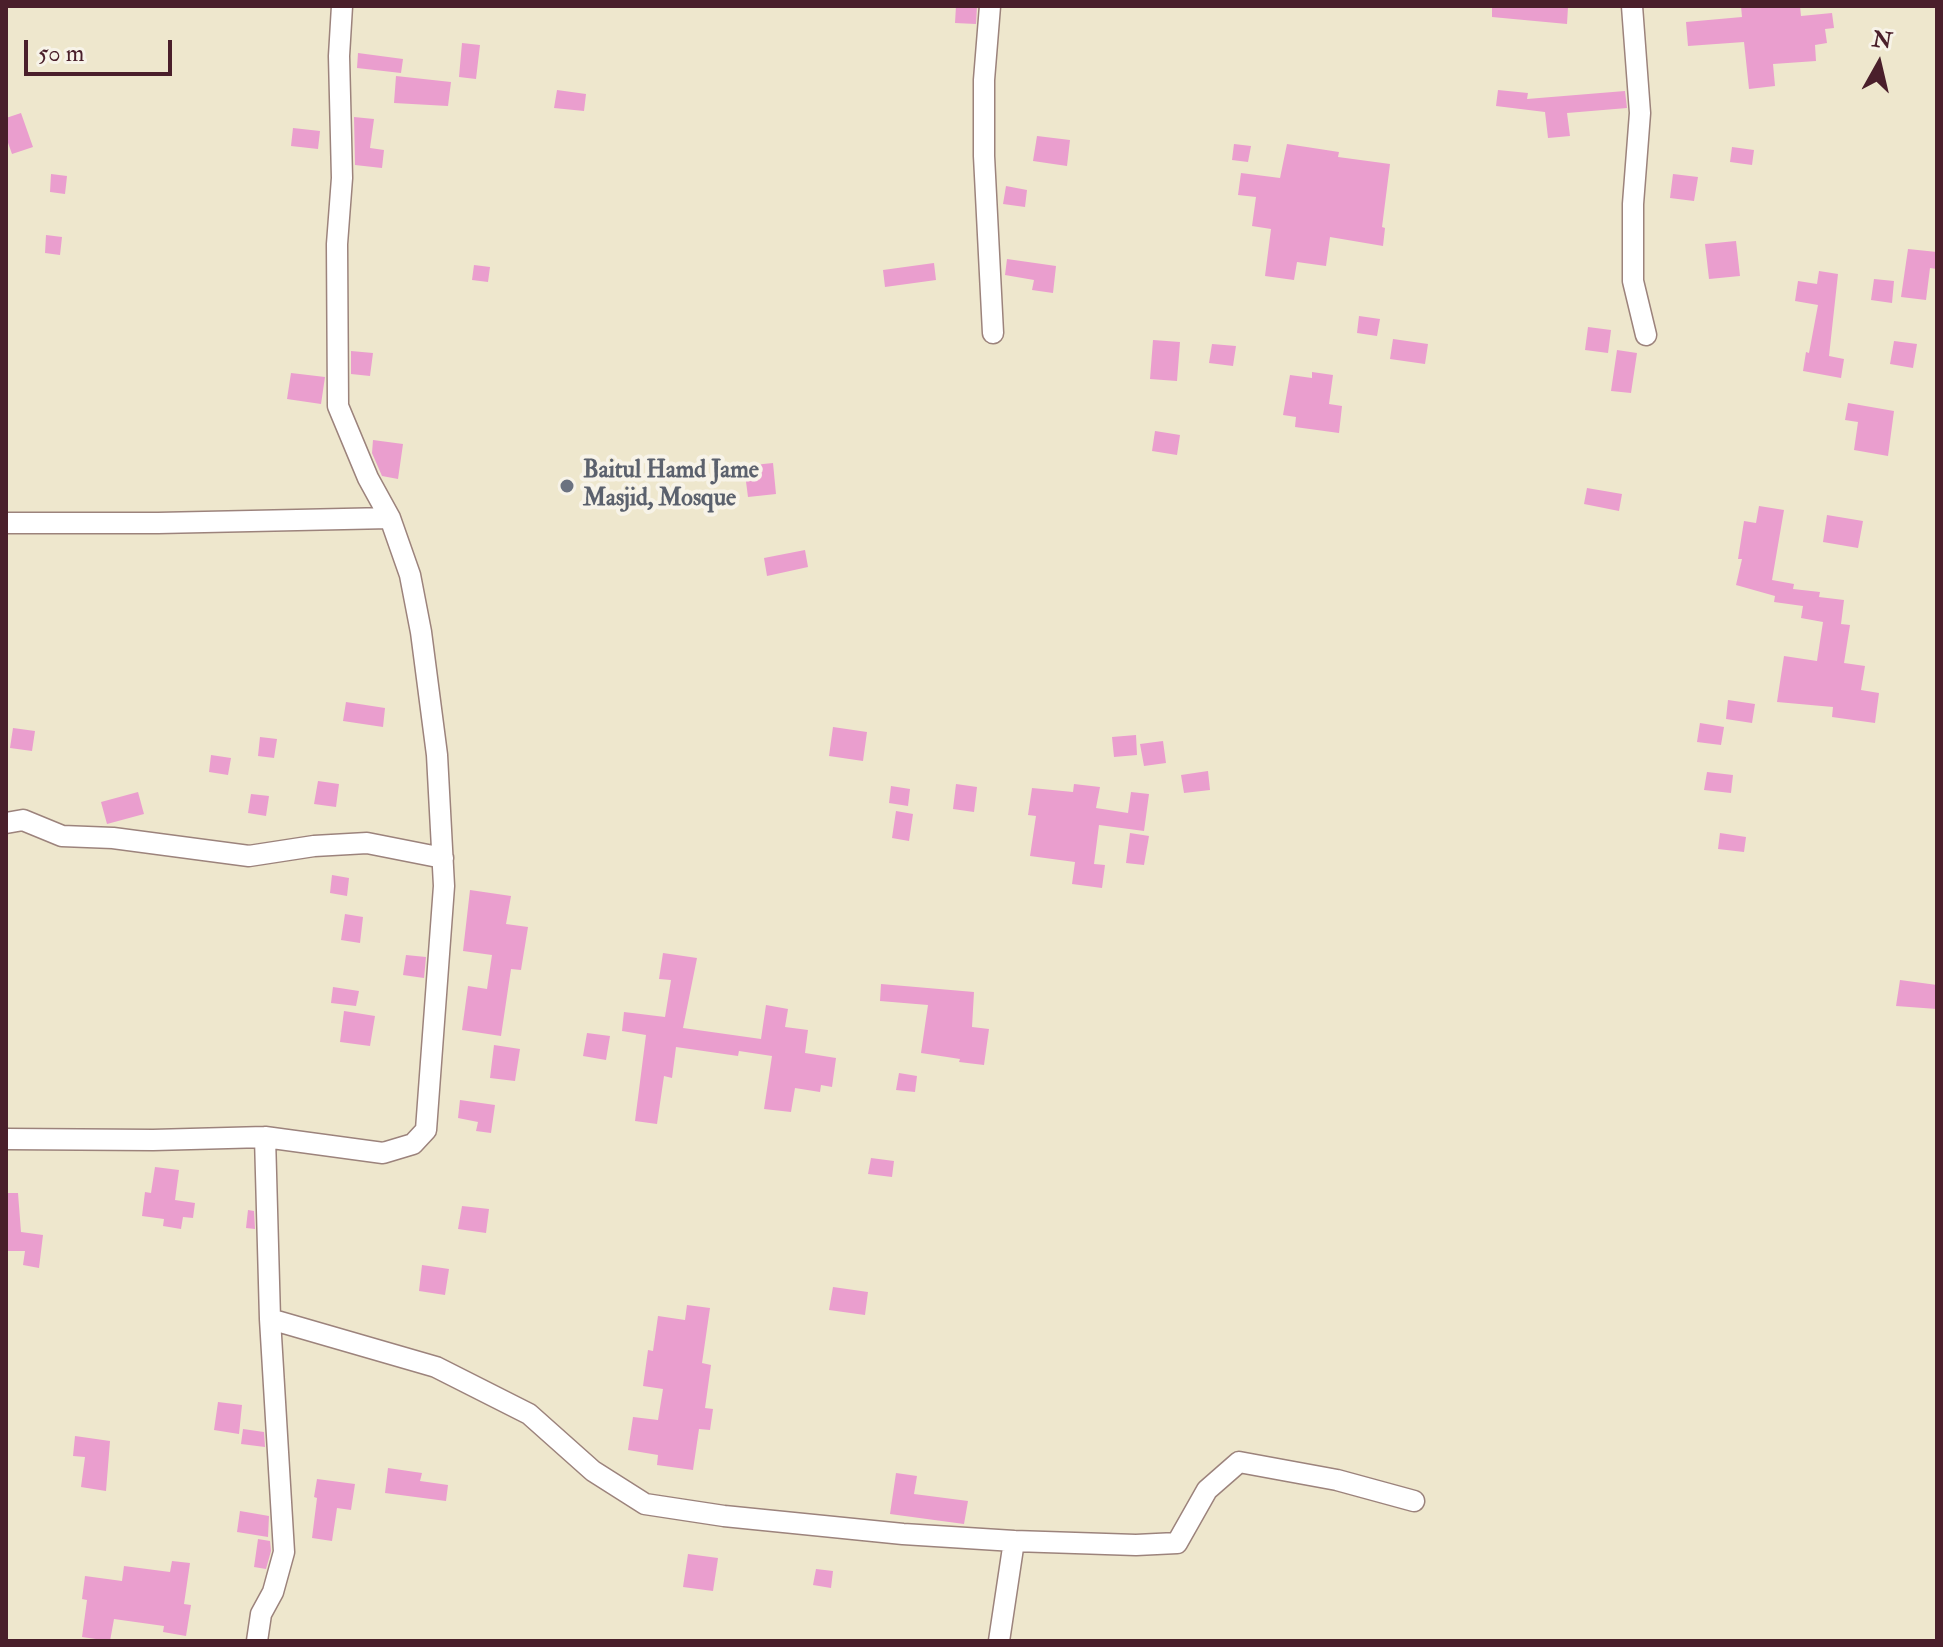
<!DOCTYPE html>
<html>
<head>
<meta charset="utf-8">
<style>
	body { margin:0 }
	#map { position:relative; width:1943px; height:1647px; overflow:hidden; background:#eee7cd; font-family:"IM FELL Double Pica",serif }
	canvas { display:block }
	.frame { position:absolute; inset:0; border:8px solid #4a1f2b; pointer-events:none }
	.north { position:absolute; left:1839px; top:24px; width:80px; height:80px; -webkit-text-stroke:6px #f7f3e8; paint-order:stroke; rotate:8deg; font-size:22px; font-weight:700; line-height:32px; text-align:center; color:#4a1f2b }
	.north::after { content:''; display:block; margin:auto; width:28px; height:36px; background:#4a1f2b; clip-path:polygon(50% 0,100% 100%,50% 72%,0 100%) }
	.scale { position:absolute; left:24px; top:40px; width:148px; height:36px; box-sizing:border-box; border:4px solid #4a1f2b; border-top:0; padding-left:10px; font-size:24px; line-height:28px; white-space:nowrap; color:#4a1f2b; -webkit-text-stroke:6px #f7f3e8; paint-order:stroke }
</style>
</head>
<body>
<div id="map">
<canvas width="1943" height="1647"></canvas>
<div class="frame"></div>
<div class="north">N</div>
<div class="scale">50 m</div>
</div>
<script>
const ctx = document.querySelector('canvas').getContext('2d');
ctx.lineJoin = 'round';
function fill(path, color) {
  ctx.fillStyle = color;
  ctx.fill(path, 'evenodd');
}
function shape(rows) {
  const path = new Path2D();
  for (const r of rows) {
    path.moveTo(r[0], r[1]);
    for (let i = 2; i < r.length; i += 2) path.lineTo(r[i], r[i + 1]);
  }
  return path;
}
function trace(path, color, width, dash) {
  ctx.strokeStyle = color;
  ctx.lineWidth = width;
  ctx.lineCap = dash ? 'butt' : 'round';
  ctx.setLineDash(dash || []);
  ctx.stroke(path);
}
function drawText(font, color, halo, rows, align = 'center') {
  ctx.font = font + ' "IM FELL Double Pica",serif';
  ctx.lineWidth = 8;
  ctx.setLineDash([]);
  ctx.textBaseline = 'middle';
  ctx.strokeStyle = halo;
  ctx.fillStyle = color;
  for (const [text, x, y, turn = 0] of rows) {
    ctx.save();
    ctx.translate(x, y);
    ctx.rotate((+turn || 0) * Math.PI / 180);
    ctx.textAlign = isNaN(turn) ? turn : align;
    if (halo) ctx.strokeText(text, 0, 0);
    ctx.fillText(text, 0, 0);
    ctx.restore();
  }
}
const building = shape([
	[956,6,977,6,976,24,955,23],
	[1492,6,1568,7,1567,24,1492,17],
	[1741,6,1800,6,1801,16,1832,13,1834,28,1825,29,1827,43,1815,45,1816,61,1773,64,1775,86,1749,89,1744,42,1688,46,1686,22,1742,17],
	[462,43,480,45,476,79,459,77],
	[358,53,403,59,401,73,357,68],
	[396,76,451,82,448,106,394,103],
	[557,90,586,94,584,111,554,108],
	[1498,90,1528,93,1527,99,1625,91,1627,108,1567,113,1570,136,1548,138,1545,112,1496,106],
	[21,113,33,147,12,154,6,137,6,118],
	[354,117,374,119,370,148,384,150,382,168,355,165],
	[293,128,320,131,318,149,291,146],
	[1037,136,1070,140,1067,166,1033,161],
	[1234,144,1251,146,1248,162,1232,160],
	[1287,144,1339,152,1338,157,1390,164,1382,227,1385,228,1383,246,1330,237,1326,266,1297,262,1294,280,1265,276,1271,229,1252,226,1256,197,1238,195,1241,173,1280,178],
	[1732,147,1754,150,1752,165,1730,162],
	[51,174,67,176,65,194,50,192],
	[1673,174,1698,177,1694,201,1670,198],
	[1006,186,1027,190,1025,207,1003,204],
	[46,235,62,237,60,255,45,253],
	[1736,241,1740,276,1709,279,1705,244],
	[1908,249,1937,252,1937,269,1930,268,1926,300,1901,297],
	[1007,259,1056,266,1053,293,1032,290,1034,280,1005,275],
	[934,263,936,280,885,287,883,270],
	[474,265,490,267,488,282,472,280],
	[1819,271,1838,274,1829,356,1844,359,1841,378,1803,371,1806,352,1809,353,1818,305,1795,301,1798,281,1817,284],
	[1874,279,1894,281,1892,303,1871,300],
	[1359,316,1380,319,1377,336,1357,333],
	[1588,327,1611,330,1608,353,1585,350],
	[1393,339,1428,344,1425,364,1390,359],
	[1153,340,1180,342,1177,381,1150,379],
	[1894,341,1917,344,1913,368,1890,364],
	[1212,344,1236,346,1233,366,1209,363],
	[1617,350,1637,353,1631,393,1611,391],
	[351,351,373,353,370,376,351,374],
	[1312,372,1333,375,1329,404,1342,406,1339,433,1295,427,1296,417,1283,415,1290,375,1312,378],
	[291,373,325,377,321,404,287,399],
	[1848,403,1894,411,1888,456,1854,450,1858,422,1845,420],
	[1155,431,1180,435,1177,455,1152,451],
	[373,440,403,444,398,479,382,476,372,453],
	[773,463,776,494,748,497,744,466],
	[1587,488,1622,494,1619,511,1584,504],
	[1759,506,1784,510,1772,580,1794,584,1793,589,1820,592,1819,597,1844,600,1841,624,1850,625,1844,663,1865,666,1861,690,1879,693,1875,723,1832,717,1833,707,1777,702,1784,656,1817,661,1823,622,1801,618,1803,606,1774,602,1775,596,1736,585,1742,559,1738,559,1744,521,1756,523],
	[1827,515,1863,521,1858,548,1823,542],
	[805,550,808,567,767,576,764,558],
	[1728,700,1755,704,1752,723,1726,719],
	[346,702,385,708,383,727,343,721],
	[1700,723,1724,727,1721,745,1697,742],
	[833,727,867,732,863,761,829,756],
	[13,728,35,731,32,751,10,748],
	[1136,735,1137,755,1114,757,1112,737],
	[260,737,277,739,274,758,258,756],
	[1163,741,1166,763,1144,766,1140,744],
	[211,755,231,758,228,775,209,772],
	[1208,771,1210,790,1184,793,1181,775],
	[1707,772,1733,775,1731,793,1704,790],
	[318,781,339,784,336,807,314,804],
	[956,784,977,787,974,812,953,809],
	[1074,784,1100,787,1096,808,1128,813,1131,792,1149,794,1144,831,1099,825,1094,864,1105,865,1102,888,1072,884,1075,862,1030,856,1036,816,1028,815,1032,788,1073,792],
	[891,786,910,789,908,806,889,803],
	[138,792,144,814,107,824,101,802],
	[251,794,269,796,266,816,248,813],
	[896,811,913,814,909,841,892,838],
	[1130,833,1149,836,1144,865,1126,863],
	[1720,833,1746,837,1744,852,1718,849],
	[332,875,349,878,347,896,330,893],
	[470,890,511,896,506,924,528,927,521,970,511,969,501,1036,462,1030,468,986,487,989,492,955,463,951],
	[345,914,363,917,360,943,341,940],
	[663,953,697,958,683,1028,761,1039,766,1005,788,1009,785,1027,808,1030,805,1053,836,1058,832,1087,821,1085,820,1092,795,1088,791,1112,764,1109,772,1056,739,1051,738,1056,676,1047,672,1078,664,1076,657,1124,635,1121,646,1035,622,1031,624,1012,665,1017,671,980,659,979],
	[406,955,426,957,424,978,403,975],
	[1900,980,1937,985,1937,1009,1896,1006],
	[881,984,974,992,972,1027,989,1029,984,1065,959,1062,960,1059,921,1053,928,1005,880,1001],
	[333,987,359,991,356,1006,331,1003],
	[344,1011,375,1016,370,1046,340,1042],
	[587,1033,610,1036,606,1060,583,1056],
	[494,1045,520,1049,515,1081,490,1078],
	[899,1073,917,1076,915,1092,896,1090],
	[460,1100,495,1105,491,1133,476,1131,478,1122,458,1118],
	[871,1158,894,1161,892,1177,868,1174],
	[155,1167,179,1170,175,1200,195,1203,193,1218,183,1217,181,1229,163,1226,164,1219,142,1216,145,1192,151,1193],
	[6,1193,18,1193,21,1232,43,1235,39,1268,23,1265,25,1251,6,1251],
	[462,1206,489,1209,486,1233,458,1229],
	[248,1210,254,1211,255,1229,246,1228],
	[422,1265,449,1269,445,1295,419,1291],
	[833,1287,868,1292,865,1315,829,1310],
	[687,1305,710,1308,702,1363,711,1365,705,1408,713,1409,710,1430,699,1429,693,1470,657,1465,658,1455,628,1450,633,1417,658,1420,663,1389,643,1386,648,1350,653,1351,658,1316,685,1320],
	[218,1402,242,1405,239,1434,214,1430],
	[243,1429,264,1432,265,1447,241,1444],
	[75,1436,110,1441,106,1491,81,1487,85,1457,73,1456],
	[388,1468,422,1473,420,1481,448,1485,446,1501,385,1493],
	[896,1473,917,1476,914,1494,968,1501,964,1524,890,1514],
	[317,1479,355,1484,351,1510,337,1508,332,1541,312,1538,317,1498,314,1497],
	[240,1511,269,1516,268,1537,237,1532],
	[258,1539,270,1541,271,1551,266,1569,254,1567],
	[688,1554,718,1558,713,1591,683,1587],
	[172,1561,190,1563,184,1604,191,1605,186,1636,163,1632,164,1626,114,1619,110,1641,82,1637,87,1600,82,1599,85,1576,122,1581,124,1566,170,1572],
	[816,1569,833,1571,831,1588,813,1585]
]);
const minor = shape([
	[990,6,984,80,984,156,993,333],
	[1632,6,1640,113,1633,204,1633,281,1646,335],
	[6,523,158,523,390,518],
	[6,823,23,820,62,836,113,838,249,856,314,846,367,843,443,858],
	[6,1139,153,1140,265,1137,383,1153,413,1144,426,1130,444,886,437,755,421,632,410,575,390,518,368,478,338,406,337,244,342,178,339,56,342,6],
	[270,1319,436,1367,529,1414,593,1471,645,1504,724,1516,903,1534,1014,1541,1136,1545,1177,1543,1207,1490,1239,1462,1337,1480,1414,1501],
	[257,1641,261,1614,273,1592,284,1552,270,1319,265,1137],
	[999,1641,1014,1541]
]);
const markers = [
	[567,486,8,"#6b7280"]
];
const worshipNames = [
	["Baitul Hamd Jame",583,472],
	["Masjid, Mosque",583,500]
];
fill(building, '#ea9ece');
trace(minor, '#9c837c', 23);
trace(minor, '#fff', 20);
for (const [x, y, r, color] of markers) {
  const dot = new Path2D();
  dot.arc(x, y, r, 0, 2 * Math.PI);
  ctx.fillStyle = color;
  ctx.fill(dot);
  trace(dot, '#f7f3e8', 3);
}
drawText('bold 24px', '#5b616d', '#f7f3e8', worshipNames, 'left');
</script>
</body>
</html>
